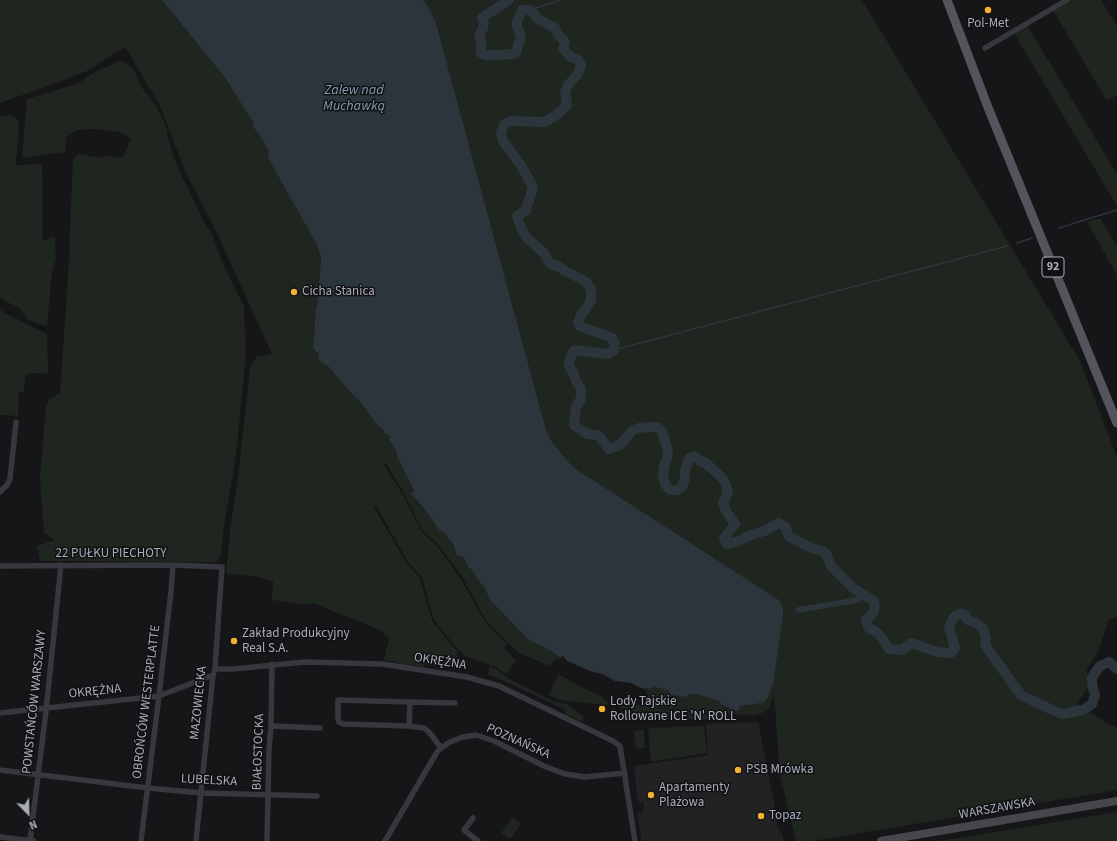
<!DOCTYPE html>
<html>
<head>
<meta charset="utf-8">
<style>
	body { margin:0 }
	#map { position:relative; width:1117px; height:841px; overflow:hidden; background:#161618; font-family:"Source Sans 3",sans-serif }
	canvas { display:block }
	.north { position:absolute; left:8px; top:793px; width:40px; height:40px; -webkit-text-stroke:3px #111113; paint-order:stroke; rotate:157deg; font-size:11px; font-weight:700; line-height:16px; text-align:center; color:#a8adb8 }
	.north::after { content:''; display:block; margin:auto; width:14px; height:18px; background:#a8adb8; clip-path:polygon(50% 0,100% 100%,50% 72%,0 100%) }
</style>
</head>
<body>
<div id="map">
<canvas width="1117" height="841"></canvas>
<div class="north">N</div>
</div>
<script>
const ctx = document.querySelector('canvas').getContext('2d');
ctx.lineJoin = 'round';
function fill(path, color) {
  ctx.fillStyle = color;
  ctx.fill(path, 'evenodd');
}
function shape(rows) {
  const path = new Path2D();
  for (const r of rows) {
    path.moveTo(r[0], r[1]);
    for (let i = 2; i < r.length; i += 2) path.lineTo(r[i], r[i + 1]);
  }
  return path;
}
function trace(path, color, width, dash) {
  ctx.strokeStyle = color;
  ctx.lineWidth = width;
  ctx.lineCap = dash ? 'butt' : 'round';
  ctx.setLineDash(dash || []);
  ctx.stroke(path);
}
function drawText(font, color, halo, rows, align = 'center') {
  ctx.font = font + ' "Source Sans 3",sans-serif';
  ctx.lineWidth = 3;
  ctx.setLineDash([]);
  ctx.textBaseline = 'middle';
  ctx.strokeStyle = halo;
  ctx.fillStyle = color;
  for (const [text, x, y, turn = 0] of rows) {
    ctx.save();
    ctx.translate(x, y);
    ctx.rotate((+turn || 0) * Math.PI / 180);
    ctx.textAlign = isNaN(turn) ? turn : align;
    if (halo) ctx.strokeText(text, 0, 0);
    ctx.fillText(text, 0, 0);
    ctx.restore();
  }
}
const built = shape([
	[758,722,775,808,778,829,782,833,784,841,642,841,637,813,642,812,644,807,643,802,638,803,634,766,708,755,706,724]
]);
const green = shape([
	[0,0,162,0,226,79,254,124,253,127,258,133,269,151,268,158,318,247,321,259,317,305,316,308,313,348,327,367,330,368,345,387,361,403,378,425,384,430,385,433,389,435,396,450,397,456,412,487,416,501,429,515,439,530,446,534,448,538,453,543,456,552,463,557,469,568,472,570,478,580,485,588,489,599,529,640,546,648,560,657,561,660,556,658,550,666,519,653,487,622,461,575,438,544,423,531,405,495,386,463,384,465,403,495,422,532,437,546,459,576,486,623,507,644,504,648,516,661,506,674,495,666,465,656,458,649,439,627,433,617,422,577,409,563,405,557,376,506,374,507,407,564,420,578,431,617,433,622,457,651,457,669,425,664,424,668,421,668,384,660,389,638,380,630,315,604,303,604,272,600,273,581,258,577,226,573,230,531,239,469,250,368,256,357,272,354,215,229,186,173,159,104,125,47,87,71,48,86,0,103],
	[423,0,862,0,1080,361,1117,457,1117,617,1109,619,1098,652,1087,669,1087,688,1078,704,1108,724,1117,728,1117,790,812,841,796,841,780,775,775,707,773,695,770,706,768,710,762,713,753,715,712,713,655,707,646,704,648,696,645,689,653,687,696,694,719,701,720,704,724,705,730,709,738,711,740,706,763,703,778,648,783,615,783,608,779,600,573,467,555,446,550,439,545,426,436,23,426,3],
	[1070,0,1101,0,1117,26,1117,95,1107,101,1053,10],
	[1027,25,1117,174,1117,206,1014,33],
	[116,61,123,61,134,70,142,88,156,106,166,126,168,138,176,164,207,228,211,232,217,247,222,262,244,307,246,356,237,446,233,475,224,525,221,554,216,562,40,561,37,546,55,540,44,533,40,479,46,407,49,399,60,393,68,278,73,159,78,154,100,158,108,156,123,158,131,139,120,132,96,129,76,130,66,138,65,152,22,158,27,99,63,88,77,84,98,70,115,64],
	[11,115,19,120,16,165,42,164,43,240,55,237,56,259,52,272,47,326,38,324,27,319,19,307,4,301,0,297,0,117],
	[1100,218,1117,246,1117,275,1087,222],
	[0,310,16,319,47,334,48,365,49,370,46,373,31,373,25,376,24,392,19,391,18,416,0,415],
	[490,666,496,669,511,680,555,702,567,704,584,717,582,722,565,714,565,710,539,697,500,679,488,675],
	[558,674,585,689,601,696,608,703,607,705,560,700,549,695],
	[619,703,642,705,654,708,723,716,721,719,658,719,630,710,620,708,620,706],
	[704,726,707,753,651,762,648,728],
	[644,730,645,748,636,749,634,731],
	[1117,812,1117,841,940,841,1001,831],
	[513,817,521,823,510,839,501,833]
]);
const water = shape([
	[162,0,423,0,426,3,436,23,545,426,550,439,555,446,573,467,779,600,783,608,783,615,773,684,768,697,763,703,740,706,738,711,730,709,728,707,726,707,724,705,721,705,719,701,696,694,690,694,687,697,674,695,670,694,668,690,653,687,651,689,648,688,645,689,641,688,631,683,615,681,606,676,602,674,590,671,567,661,563,656,560,657,546,648,529,640,489,599,485,588,478,580,472,570,469,568,463,557,457,555,453,543,448,538,446,534,439,530,429,515,412,495,411,494,414,491,412,487,397,456,396,450,393,447,392,443,389,440,390,437,389,435,384,433,384,430,378,426,361,403,345,387,330,368,320,361,318,357,319,355,313,348,316,308,317,305,321,259,318,247,268,158,269,151,258,133,253,127,254,124,226,79]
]);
const stream = shape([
	[529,10,561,0],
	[1059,228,1117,210],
	[1017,243,1032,238],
	[614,350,1007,246]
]);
const canal = shape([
	[798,610,857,600,863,594]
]);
const river = shape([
	[509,0,486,15,482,18,484,23,483,28,479,36,481,40,481,53,485,55,504,55,508,54,514,54,517,50,518,44,521,39,520,34,517,27,517,21,522,10,529,10,533,12,538,19,555,28,558,35,565,42,563,49,571,57,577,59,581,65,578,74,568,85,565,92,567,105,559,113,545,122,510,121,504,125,501,133,503,141,520,164,533,187,526,210,517,216,522,230,527,238,544,253,548,261,552,265,558,266,566,272,570,273,586,282,591,289,591,300,586,309,581,315,578,323,580,326,612,338,615,344,614,350,607,354,575,350,572,354,569,362,569,366,573,372,576,381,581,389,581,399,576,406,574,425,587,434,597,435,601,438,609,449,615,447,621,444,632,431,639,428,649,427,657,427,662,431,668,451,667,459,664,466,663,478,665,484,670,490,677,490,682,487,685,479,685,471,689,458,694,456,700,461,706,463,724,480,728,492,723,503,726,511,735,524,724,538,727,544,736,542,751,535,764,531,779,523,786,527,788,535,791,538,814,549,822,551,827,555,831,566,853,588,874,601,875,607,873,613,866,620,868,627,879,634,889,649,902,650,911,643,938,652,951,653,955,648,949,627,953,618,958,614,964,614,968,620,976,623,984,630,986,639,985,645,1021,695,1050,709,1062,714,1083,710,1092,704,1095,695,1092,685,1092,677,1100,666,1109,662,1117,669]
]);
const street = shape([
	[985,48,1067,0],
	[0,492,7,485,10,479,16,422],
	[0,566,173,565,222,567,215,669,213,675,196,841],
	[215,669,233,669,305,662,382,664,467,677,499,686,613,741,620,746,635,841],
	[410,702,455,703],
	[0,713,159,696,213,675],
	[271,726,320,728],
	[409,726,343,724,339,722,338,718,338,700,410,702,409,726,424,728,430,733,441,748],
	[0,770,148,788,201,793,317,796],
	[473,818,464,830,478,841],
	[0,837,34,841],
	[30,841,46,711,61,565],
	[141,841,159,696,171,591,173,565],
	[267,841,269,748,271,726,272,664],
	[385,841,437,752,441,748,450,742,463,737,476,735,494,741,544,766,565,774,585,777,625,773]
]);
const secondary = shape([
	[881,841,1117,801]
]);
const primary = shape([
	[947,0,989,110,1117,423]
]);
const markers = [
	[988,10,4,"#f2b134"],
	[294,292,4,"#f2b134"],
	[234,641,4,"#f2b134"],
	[602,709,4,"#f2b134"],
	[738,770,4,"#f2b134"],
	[651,795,4,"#f2b134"],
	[761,816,4,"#f2b134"]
];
const shields = [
	[1053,267,22]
];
const shieldNames = [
	["92",1053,267]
];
const poiNames = [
	["Pol-Met",988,24,"center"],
	["Cicha Stanica",302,292],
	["Zakład Produkcyjny",242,634],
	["Real S.A.",242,649],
	["Lody Tajskie",610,702],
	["Rollowane ICE 'N' ROLL",610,717],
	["PSB Mrówka",746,770],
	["Apartamenty",659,788],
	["Plażowa",659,803],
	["Topaz",769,816]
];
const streetNames = [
	["22 PUŁKU PIECHOTY",111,554],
	["OKRĘŻNA",440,662,9],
	["OKRĘŻNA",95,692,-6],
	["POWSTAŃCÓW WARSZAWY",35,702,-84],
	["OBROŃCÓW WESTERPLATTE",147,702,-83],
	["MAZOWIECKA",199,703,-84],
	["POZNAŃSKA",518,742,24],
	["BIAŁOSTOCKA",259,752,-88],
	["LUBELSKA",209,781,3],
	["WARSZAWSKA",997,809,-10]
];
const waterNames = [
	["Zalew nad",354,91],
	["Muchawką",354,107]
];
fill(built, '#222225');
fill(green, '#1e261f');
fill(water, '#2c353c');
trace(stream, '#2c353c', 1.5);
trace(canal, '#2c353c', 5.5);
trace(river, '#2c353c', 10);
trace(street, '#37383d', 5.5);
trace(secondary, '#45474d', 8);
trace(primary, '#53555c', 9);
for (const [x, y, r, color] of markers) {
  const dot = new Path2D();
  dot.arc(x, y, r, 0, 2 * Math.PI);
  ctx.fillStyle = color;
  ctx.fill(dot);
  trace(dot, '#111113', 1.5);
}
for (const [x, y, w] of shields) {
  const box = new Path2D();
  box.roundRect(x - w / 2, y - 10, w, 20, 3);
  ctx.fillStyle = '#111113';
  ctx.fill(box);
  trace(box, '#a8adb8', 1);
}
drawText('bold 12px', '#a8adb8', null, shieldNames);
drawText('13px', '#a8adb8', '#111113', poiNames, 'left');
drawText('13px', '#a8adb8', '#111113', streetNames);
drawText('italic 14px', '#7f9bb3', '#111113', waterNames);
</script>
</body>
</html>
